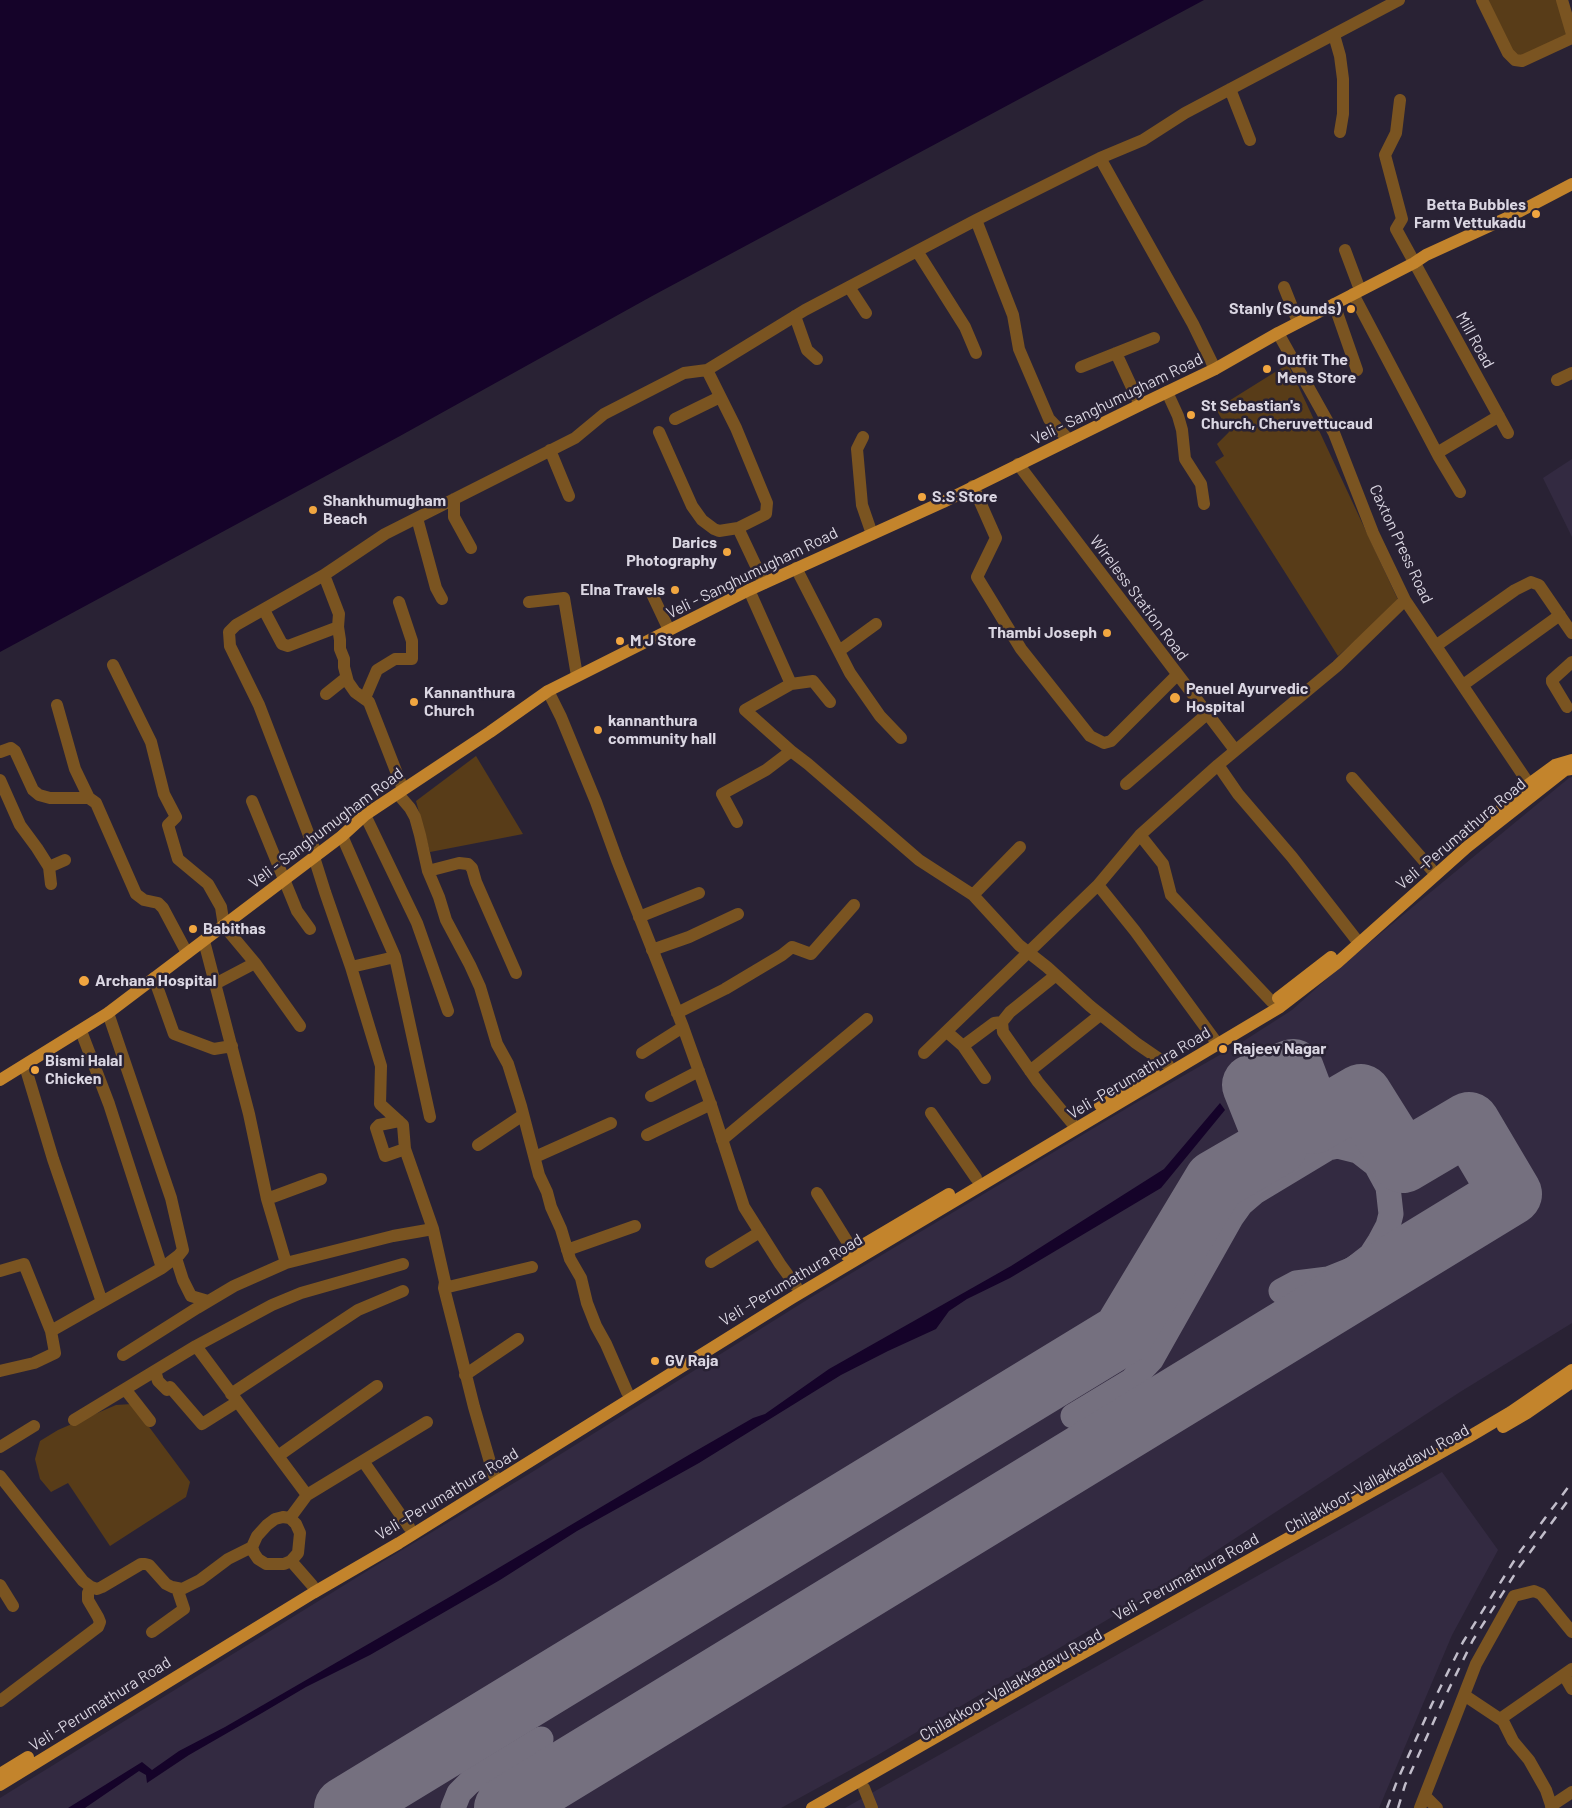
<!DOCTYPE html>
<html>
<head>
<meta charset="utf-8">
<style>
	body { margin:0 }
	canvas { display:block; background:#292234 }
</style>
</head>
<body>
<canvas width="1572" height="1808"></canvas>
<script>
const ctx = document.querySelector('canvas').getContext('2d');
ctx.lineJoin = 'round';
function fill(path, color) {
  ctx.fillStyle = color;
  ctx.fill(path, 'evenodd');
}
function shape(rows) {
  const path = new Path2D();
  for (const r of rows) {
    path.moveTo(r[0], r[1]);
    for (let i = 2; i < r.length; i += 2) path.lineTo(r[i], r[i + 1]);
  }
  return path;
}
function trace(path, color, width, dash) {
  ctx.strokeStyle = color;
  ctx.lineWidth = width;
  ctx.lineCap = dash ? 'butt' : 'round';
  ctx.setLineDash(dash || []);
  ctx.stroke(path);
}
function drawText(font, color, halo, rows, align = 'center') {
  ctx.font = font + ' Barlow,sans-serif';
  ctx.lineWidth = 5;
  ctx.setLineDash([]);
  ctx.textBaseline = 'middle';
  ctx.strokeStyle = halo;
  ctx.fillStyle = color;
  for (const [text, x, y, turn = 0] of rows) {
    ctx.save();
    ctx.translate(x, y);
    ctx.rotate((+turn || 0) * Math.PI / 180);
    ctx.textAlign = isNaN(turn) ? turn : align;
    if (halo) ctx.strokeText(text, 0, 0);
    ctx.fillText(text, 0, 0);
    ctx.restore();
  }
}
const built = shape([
	[1572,459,1572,537,1543,478],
	[1572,777,1572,1323,1460,1392,1139,1601,876,1756,781,1808,0,1808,0,1798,372,1568,529,1474,810,1298,1134,1104,1239,1044,1292,1010,1340,967,1569,778],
	[1442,1472,1498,1550,1452,1635,1379,1808,845,1808]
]);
const green = shape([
	[1488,0,1558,0,1569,35,1515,59],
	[1288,364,1399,602,1338,656,1215,462,1224,456,1217,444,1229,432,1216,409],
	[476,756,523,834,430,852,416,801],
	[132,1404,190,1482,186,1497,110,1546,68,1483,51,1492,40,1479,35,1459,40,1441,58,1430,116,1405]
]);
const water = shape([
	[0,0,1204,0,654,295,400,436,0,652],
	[1220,1103,1225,1110,1161,1188,1010,1278,967,1299,949,1311,936,1329,888,1351,841,1375,699,1463,577,1531,500,1580,370,1655,306,1687,262,1713,189,1755,147,1783,146,1775,139,1771,85,1808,68,1808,142,1762,152,1770,179,1751,225,1727,453,1595,687,1456,753,1418,765,1414,829,1369,1011,1266,1164,1169]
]);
const taxiway = shape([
	[1073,1416,1131,1381,1151,1360,1231,1218,1241,1204,1255,1192,1328,1148,1338,1146,1358,1151,1376,1165,1388,1187,1391,1214,1388,1226,1380,1241,1371,1255,1353,1269,1328,1279,1296,1283,1281,1291],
	[453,1808,459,1793,470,1782,541,1739]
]);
const runway = shape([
	[345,1808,1123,1334,1215,1181,1277,1145,1253,1085,1293,1070,1313,1123,1361,1095,1403,1162,1469,1123,1511,1194,505,1808]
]);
const minor = shape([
	[1482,0,1508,53,1515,60,1522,61,1572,38],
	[1562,0,1572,34],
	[1334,35,1340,56,1343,79,1343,114,1340,132],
	[1230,89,1250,140],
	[1400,100,1396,133,1385,155,1402,219,1396,229,1508,433],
	[1100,158,1193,324,1215,369],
	[976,220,1013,315,1019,349,1049,419,1069,440],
	[1345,250,1360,290],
	[917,251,965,327,976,353],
	[849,287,866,313],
	[1284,287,1298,322],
	[1353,294,1439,457,1460,492],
	[1334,304,1357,370],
	[795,316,807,350,817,359],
	[1278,333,1334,433,1373,533,1405,600,1529,784],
	[1116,353,1140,405],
	[1081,367,1154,338],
	[707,370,805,310,976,220,1100,158,1143,140,1185,113,1399,0],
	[1557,380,1572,373],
	[1167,392,1178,416,1182,430,1185,459,1201,484,1204,504],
	[675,419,720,397],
	[659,432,692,506,702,520,714,529,719,531,738,528],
	[863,437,857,449,862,505,872,534],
	[550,450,569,496],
	[1437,453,1499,416],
	[1018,464,1235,750],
	[973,486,996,538,977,577,1021,649,1090,736,1104,743,1111,741,1177,675],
	[454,499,454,517,471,548],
	[417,518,436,588,442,599],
	[796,568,850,673,880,716,901,738],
	[324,575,339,614,338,627,340,640,340,649,344,659,344,667,348,682,355,692,369,702,403,789],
	[749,590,791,684,745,710,791,751],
	[652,594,669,630],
	[529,602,564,598,577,676],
	[264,610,282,644,288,646,338,627],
	[1437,645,1515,590,1531,582,1539,585,1572,633],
	[839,651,876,624],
	[113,665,151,742,164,794,176,817,168,825,178,859,208,884,221,907,224,926,255,963,300,1026],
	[791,684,813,681,830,702],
	[1463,685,1560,615],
	[548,691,561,717,596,802,617,860,683,1027,712,1108,744,1207,780,1264,796,1286],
	[326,694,346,678],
	[365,698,377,670,395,659,412,659,412,641,399,602],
	[57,705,75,769,89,798],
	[1567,707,1552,682,1552,680,1572,662],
	[0,752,11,748,15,751,33,790,39,795,50,798,89,798,96,803,136,894,144,900,158,903,163,908,187,953],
	[1352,778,1432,870],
	[0,780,20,825,37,848,49,867,51,884],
	[1126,784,1207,714],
	[398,794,410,808,415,817,420,835,428,871,439,897,446,920,470,965,480,987,497,1044,508,1064,521,1106,539,1175,547,1192,551,1207,561,1229,570,1259,581,1278,587,1303,596,1326,606,1344,627,1392],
	[252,801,297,911,310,929],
	[365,815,417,923,448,1011],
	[737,822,722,794,766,770,791,751,808,764,919,860,973,895,1019,945,1047,967,1090,1006,1136,1043,1168,1065],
	[1140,835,1163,864,1171,895,1272,1002],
	[342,836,395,957,430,1117],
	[49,867,65,860],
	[428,871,459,863,468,864,472,868,476,882,516,973],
	[1098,885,1135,931,1214,1039],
	[973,895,1020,847],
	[639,917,699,893],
	[1355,938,1292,857,1238,794,1218,765,1337,666,1405,600],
	[204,941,249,1114,267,1199,286,1263],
	[652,950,689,937,738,914],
	[351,967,395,957],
	[1056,975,1010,1012,1002,1022,1003,1032,1038,1082,1072,1123],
	[154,978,174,1034,214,1049,232,1046],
	[215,984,255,963],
	[677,1013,725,989,782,955,792,947,811,954,854,905],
	[81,1031,109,1104,162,1268],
	[947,1032,963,1046,985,1078],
	[963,1046,994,1023,1002,1022],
	[642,1053,683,1027],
	[924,1053,1098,885,1140,835,1218,765],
	[1030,1071,1100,1015],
	[651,1096,699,1071],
	[931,1113,976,1178],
	[399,1121,379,1125,376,1128,385,1156,405,1149],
	[647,1135,711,1104],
	[722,1140,867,1019],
	[478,1145,523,1115],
	[535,1157,611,1123],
	[817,1193,853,1251],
	[267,1199,321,1179],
	[433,1229,405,1149,403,1125,380,1104,381,1066,351,967,325,892,314,857,315,851,259,705,230,646,229,632,236,625,324,575,385,534,575,438,604,414,684,373,707,370,736,428,767,503,766,514,738,528,764,583],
	[567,1250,635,1226],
	[176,1258,183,1280,191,1296,208,1301],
	[711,1262,760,1232],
	[0,1271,24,1264,51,1331],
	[444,1288,532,1267],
	[102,1302,162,1268,179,1255,183,1250,171,1198,108,1013],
	[196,1346,307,1495],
	[123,1355,197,1308,234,1286,286,1263,393,1236,433,1229,445,1282,444,1288,459,1347,474,1407,494,1476],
	[0,1371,34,1363,55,1353,51,1331,102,1302,53,1159,25,1066],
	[155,1371,158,1381,167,1390,170,1387,202,1424,237,1402],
	[465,1375,518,1339],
	[125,1389,150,1421],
	[231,1394,358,1310,403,1291],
	[74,1420,196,1346,272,1305,301,1293,403,1264],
	[0,1447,34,1426],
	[278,1456,377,1386],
	[363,1461,409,1527],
	[0,1476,83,1581,91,1587,97,1589,102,1587,141,1564,145,1564,149,1565,166,1584,172,1587,182,1589,200,1580,228,1559,252,1547],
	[283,1517,290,1518,296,1524,300,1533,298,1553,291,1561,284,1564,266,1564,258,1559,254,1553,252,1547,257,1536,267,1525,275,1519,283,1517],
	[290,1518,307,1495,427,1422],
	[291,1561,312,1585],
	[0,1585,13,1606],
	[152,1632,184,1609,177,1588],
	[1564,1675,1572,1689],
	[1464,1695,1503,1721],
	[0,1701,98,1627,100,1622,98,1617,88,1600,88,1593,91,1587],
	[864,1788,872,1808],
	[1425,1796,1437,1808],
	[1551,1806,1572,1792],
	[1420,1808,1476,1664,1514,1596,1534,1591,1541,1594,1572,1632],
	[1552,1808,1546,1790,1529,1760,1513,1741,1503,1721,1503,1717,1572,1669]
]);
const major = shape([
	[1488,821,1529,784,1555,765,1572,760],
	[1278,998,1331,957],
	[0,1080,108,1013,342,836,365,815,490,732,548,691,749,590,943,502,1140,405,1215,369,1278,333,1414,263,1426,255,1509,217,1572,184],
	[1100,1105,1154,1073],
	[846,1255,949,1194],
	[1503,1427,1527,1413,1572,1382],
	[0,1774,28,1757],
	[0,1785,313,1593,399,1543,792,1298,1280,1007,1337,963,1467,847,1565,770,1572,769],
	[812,1808,1060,1666,1467,1438,1511,1412,1572,1370]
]);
const rail = shape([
	[1387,1808,1397,1781,1432,1704,1463,1642,1519,1553,1572,1482],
	[1398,1808,1405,1785,1443,1701,1473,1640,1520,1566,1572,1495]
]);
const markers = [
	[1536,214,5,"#f1a640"],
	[1351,309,5,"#f1a640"],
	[1267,369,5,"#f1a640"],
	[1191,415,5,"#f1a640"],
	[922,497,5,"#f1a640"],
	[313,510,5,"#f1a640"],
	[727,552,5,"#f1a640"],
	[675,590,5,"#f1a640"],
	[1107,633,5,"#f1a640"],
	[620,641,5,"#f1a640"],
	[1175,698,6,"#f1a640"],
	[414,702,5,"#f1a640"],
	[598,730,5,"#f1a640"],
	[193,929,5,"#f1a640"],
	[84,981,6,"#f1a640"],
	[1223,1049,5,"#f1a640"],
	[35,1070,5,"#f1a640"],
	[655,1361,5,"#f1a640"]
];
const poiNames = [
	["Betta Bubbles",1526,205,"right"],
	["Farm Vettukadu",1526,223,"right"],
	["Stanly (Sounds)",1341,309,"right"],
	["Outfit The",1277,360],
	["Mens Store",1277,378],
	["St Sebastian's",1201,406],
	["Church, Cheruvettucaud",1201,424],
	["S.S Store",932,497],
	["Shankhumugham",323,501],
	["Beach",323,519],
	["Darics",717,543,"right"],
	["Photography",717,561,"right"],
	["Elna Travels",665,590,"right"],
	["Thambi Joseph",1097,633,"right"],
	["M J Store",630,641],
	["Penuel Ayurvedic",1186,689],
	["Hospital",1186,707],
	["Kannanthura",424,693],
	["Church",424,711],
	["kannanthura",608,721],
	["community hall",608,739],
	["Babithas",203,929],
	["Archana Hospital",95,981],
	["Rajeev Nagar",1233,1049],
	["Bismi Halal",45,1061],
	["Chicken",45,1079],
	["GV Raja",665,1361]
];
const streetNames = [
	["Mill Road",1475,340,61],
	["Veli - Sanghumugham Road",1117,399,-26],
	["Caxton Press Road",1401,544,65],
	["Veli - Sanghumugham Road",752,573,-26],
	["Wireless Station Road",1139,598,53],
	["Veli - Sanghumugham Road",326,828,-37],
	["Veli -Perumathura Road",1461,834,-40],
	["Veli -Perumathura Road",1139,1073,-31],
	["Veli -Perumathura Road",791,1280,-31],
	["Chilakkoor-Vallakkadavu Road",1377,1479,-29],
	["Veli -Perumathura Road",447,1494,-31],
	["Veli -Perumathura Road",1186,1577,-29],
	["Chilakkoor-Vallakkadavu Road",1011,1685,-30],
	["Veli -Perumathura Road",100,1704,-32]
];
fill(built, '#332a41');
fill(green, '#583c18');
fill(water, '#150329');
trace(taxiway, '#75707f', 25);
trace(runway, '#75707f', 62);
trace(minor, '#7a5421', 12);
trace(major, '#c3842c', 12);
trace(rail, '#c1bdca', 2.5, [9, 9]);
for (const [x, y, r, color] of markers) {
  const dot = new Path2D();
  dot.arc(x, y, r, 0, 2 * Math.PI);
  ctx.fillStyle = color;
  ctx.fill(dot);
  trace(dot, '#292234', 2);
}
drawText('bold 16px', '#dad6e2', '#292234', poiNames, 'left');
drawText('16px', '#dad6e2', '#292234', streetNames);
</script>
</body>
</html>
